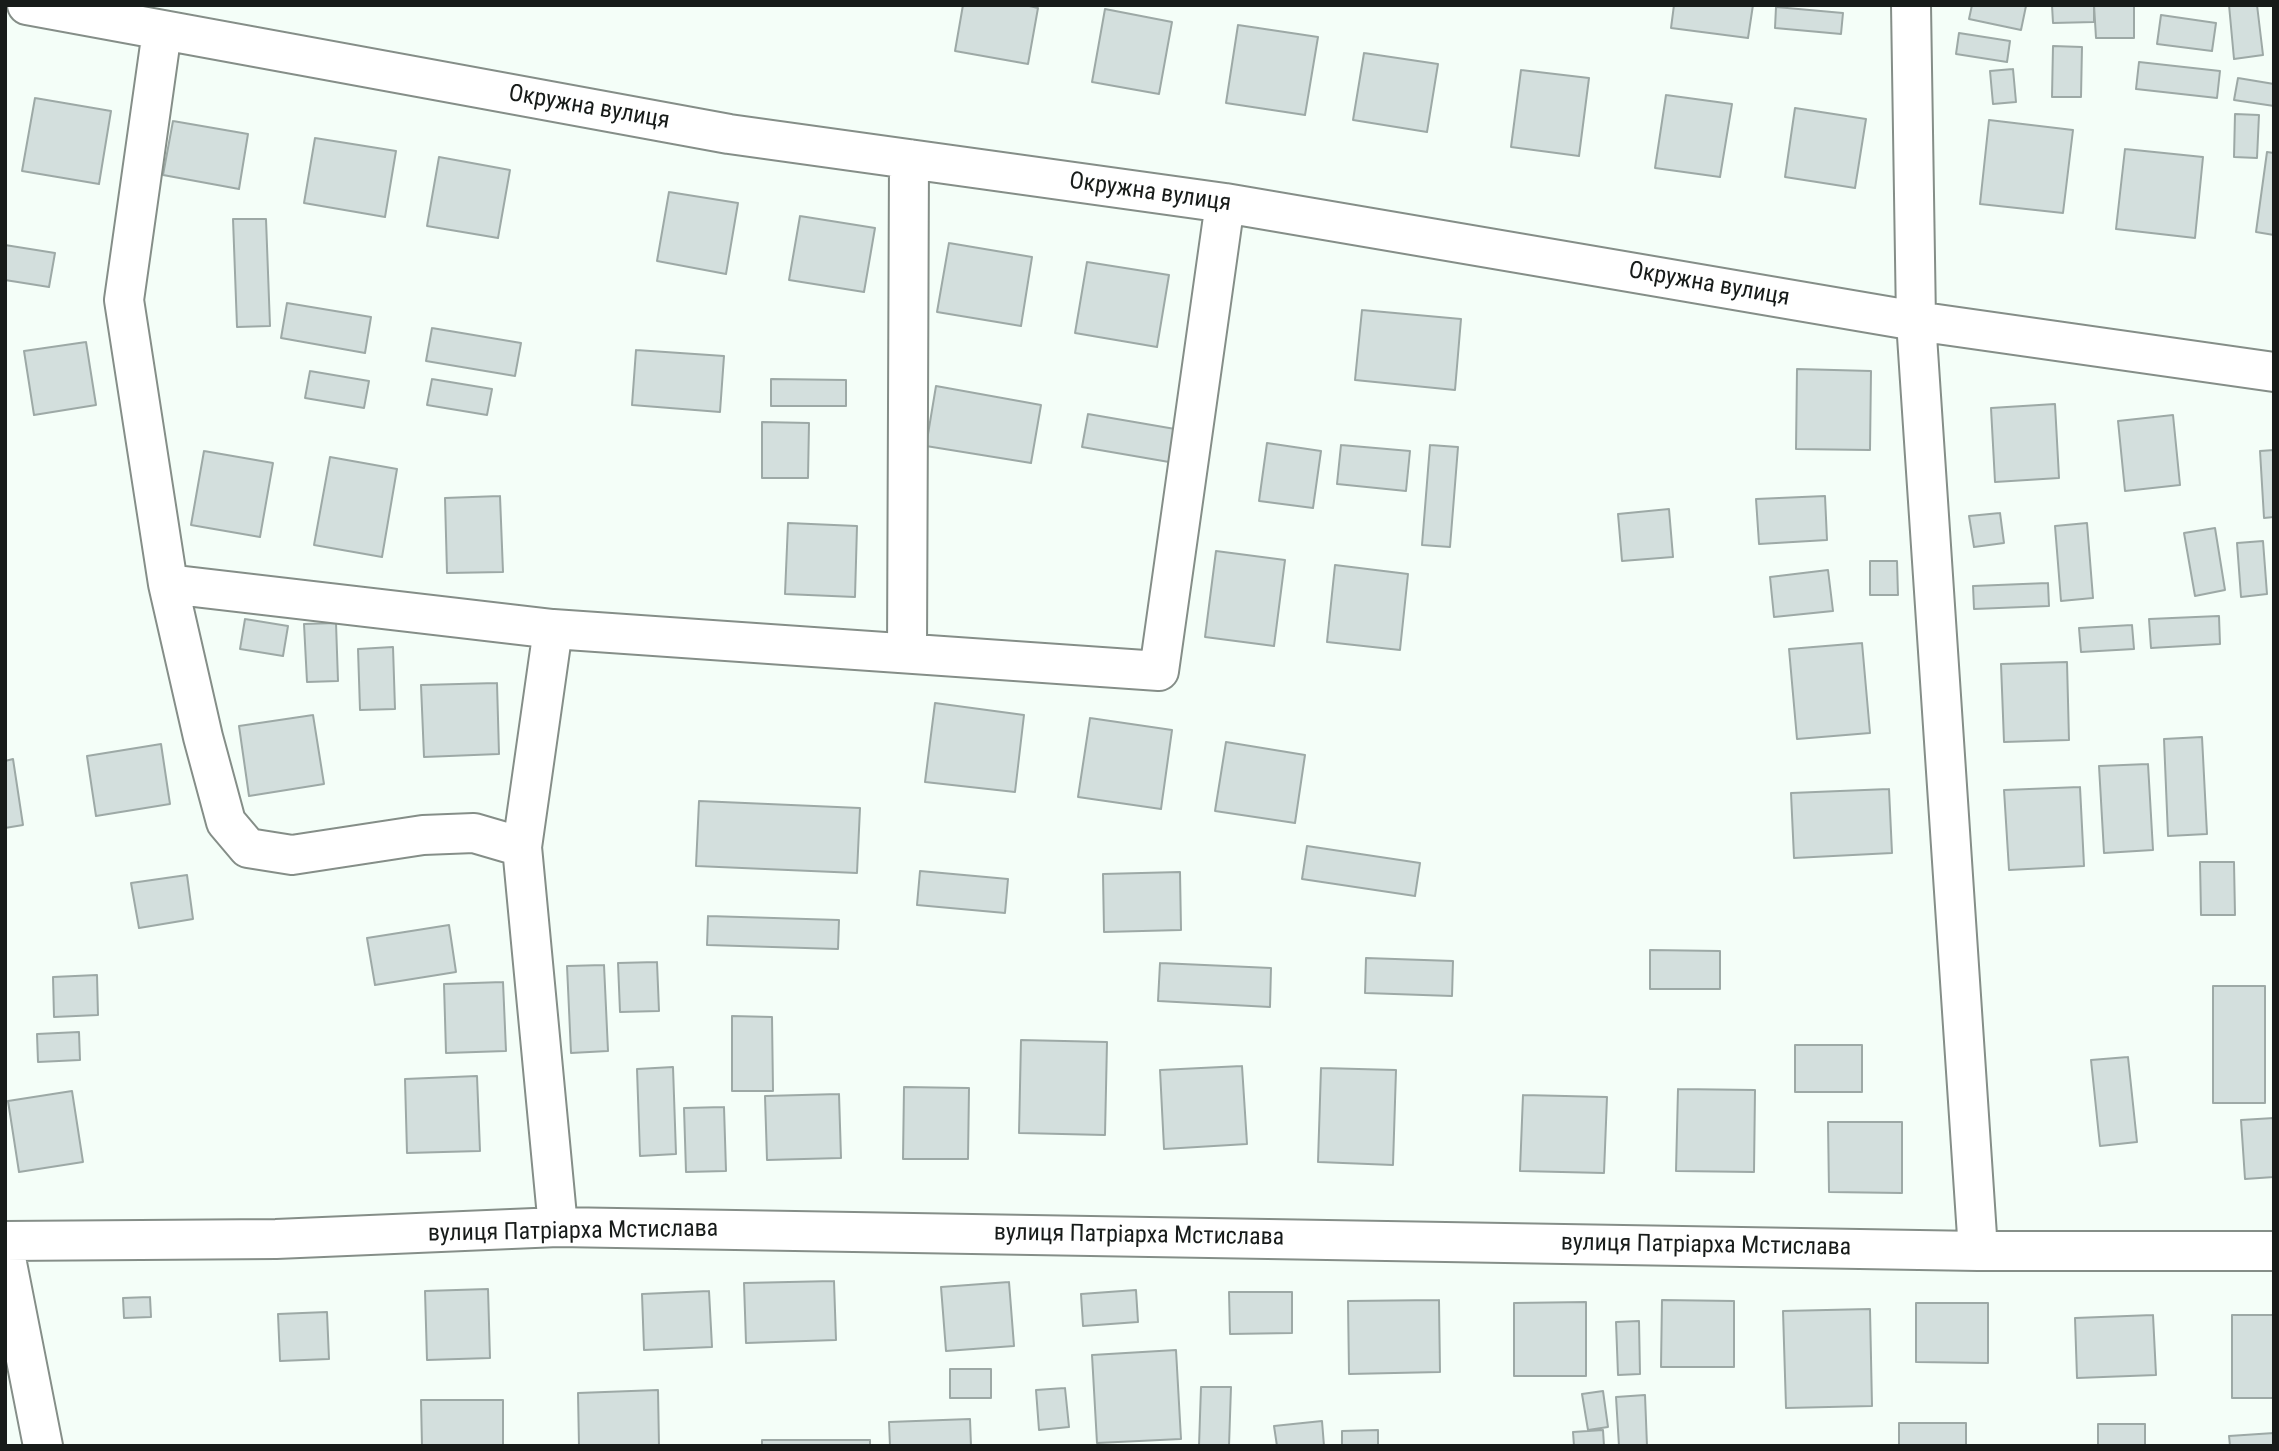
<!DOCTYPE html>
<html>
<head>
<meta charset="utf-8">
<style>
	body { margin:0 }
	#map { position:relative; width:2279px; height:1451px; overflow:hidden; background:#f4fef8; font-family:"Roboto Condensed",sans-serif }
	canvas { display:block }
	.frame { position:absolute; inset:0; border:7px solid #171b19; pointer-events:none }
</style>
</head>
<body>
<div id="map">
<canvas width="2279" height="1451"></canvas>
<div class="frame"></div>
</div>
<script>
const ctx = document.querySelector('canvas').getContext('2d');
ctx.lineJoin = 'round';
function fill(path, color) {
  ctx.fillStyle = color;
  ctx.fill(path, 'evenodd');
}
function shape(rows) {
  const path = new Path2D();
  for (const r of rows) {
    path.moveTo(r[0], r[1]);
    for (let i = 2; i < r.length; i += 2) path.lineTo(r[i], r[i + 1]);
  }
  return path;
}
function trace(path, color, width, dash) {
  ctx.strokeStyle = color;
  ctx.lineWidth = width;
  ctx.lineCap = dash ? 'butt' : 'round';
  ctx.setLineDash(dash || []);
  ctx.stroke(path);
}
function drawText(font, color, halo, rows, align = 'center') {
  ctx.font = font + ' "Roboto Condensed",sans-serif';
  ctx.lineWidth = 5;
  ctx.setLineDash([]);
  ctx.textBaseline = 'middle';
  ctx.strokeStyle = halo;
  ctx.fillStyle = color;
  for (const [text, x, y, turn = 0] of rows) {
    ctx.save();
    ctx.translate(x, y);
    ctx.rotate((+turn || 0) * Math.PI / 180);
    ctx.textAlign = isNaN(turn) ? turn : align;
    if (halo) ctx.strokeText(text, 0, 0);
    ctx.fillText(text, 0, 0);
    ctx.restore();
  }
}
const building = shape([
	[963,5,1025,5,1038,8,1028,64,955,51,963,5],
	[1674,5,1753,5,1748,38,1671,28,1674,5],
	[1972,5,2026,6,2021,30,1969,19,1972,5],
	[2052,5,2094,5,2094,22,2053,23,2052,5],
	[2094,5,2134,5,2134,38,2096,38,2094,5],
	[2229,5,2257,5,2263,55,2234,59,2229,5],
	[1776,7,1843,13,1841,34,1775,28,1776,7],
	[1105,9,1172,22,1159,94,1092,82,1105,9],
	[2161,15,2216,23,2212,51,2157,44,2161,15],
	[1238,25,1318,37,1305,115,1226,103,1238,25],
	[1959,33,2010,41,2007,62,1956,54,1959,33],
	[2053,46,2082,47,2081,97,2052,97,2053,46],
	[1364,53,1438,64,1427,132,1353,120,1364,53],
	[2139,62,2220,71,2217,98,2136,89,2139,62],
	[2013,69,2016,102,1993,104,1990,71,2013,69],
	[1521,70,1589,78,1579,156,1511,147,1521,70],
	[2238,78,2274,84,2274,106,2234,100,2238,78],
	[1666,95,1732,104,1720,177,1655,168,1666,95],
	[35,98,111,111,99,184,22,171,35,98],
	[1795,108,1866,119,1855,188,1785,177,1795,108],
	[2235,114,2259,115,2257,158,2234,157,2235,114],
	[1989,120,2073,130,2063,213,1980,204,1989,120],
	[173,121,248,134,239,189,163,175,173,121],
	[315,138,396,151,385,217,304,203,315,138],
	[2125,149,2203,157,2195,238,2116,229,2125,149],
	[2267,152,2274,153,2274,235,2256,232,2267,152],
	[439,157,510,170,498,238,427,226,439,157],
	[669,192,738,203,726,274,657,261,669,192],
	[800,216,875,228,864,292,789,280,800,216],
	[233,219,266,219,270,326,237,327,233,219],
	[949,243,1032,257,1021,326,937,312,949,243],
	[5,245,55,253,49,287,5,280,5,245],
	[1087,262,1169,275,1157,347,1075,333,1087,262],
	[287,303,371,317,365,353,281,338,287,303],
	[1362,310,1461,319,1455,390,1355,380,1362,310],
	[432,328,521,343,515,376,426,361,432,328],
	[86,342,96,405,34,415,24,351,86,342],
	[636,350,724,356,720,412,632,405,636,350],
	[1797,369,1871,371,1870,450,1796,449,1797,369],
	[310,371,369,381,364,408,305,398,310,371],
	[432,379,492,389,487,415,427,405,432,379],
	[771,379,846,380,846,406,771,406,771,379],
	[936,386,1041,405,1031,463,926,446,936,386],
	[2055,404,2059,478,1995,482,1991,408,2055,404],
	[1088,414,1175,429,1169,462,1082,447,1088,414],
	[2173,415,2180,485,2125,491,2118,421,2173,415],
	[762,422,809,423,808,478,762,478,762,422],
	[1267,443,1321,451,1313,508,1259,501,1267,443],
	[1341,445,1410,451,1406,491,1337,484,1341,445],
	[1430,445,1458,447,1450,547,1422,545,1430,445],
	[2274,450,2274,517,2264,518,2260,451,2274,450],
	[204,451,273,463,260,537,191,525,204,451],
	[330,457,397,469,382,557,314,545,330,457],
	[500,496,503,572,447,573,445,498,500,496],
	[1825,496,1827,540,1759,544,1756,499,1825,496],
	[1669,509,1673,557,1622,561,1618,514,1669,509],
	[2000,513,2004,543,1974,547,1969,516,2000,513],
	[788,523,857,526,855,597,785,594,788,523],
	[2087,523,2093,598,2061,601,2055,526,2087,523],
	[2215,528,2225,590,2195,596,2184,533,2215,528],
	[2263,541,2267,594,2241,597,2237,543,2263,541],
	[1216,551,1285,560,1274,646,1205,637,1216,551],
	[1870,561,1897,561,1898,595,1870,595,1870,561],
	[1335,565,1408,574,1400,650,1327,642,1335,565],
	[1828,570,1833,611,1774,617,1770,577,1828,570],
	[2048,583,2049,606,1974,609,1973,586,2048,583],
	[2219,616,2220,644,2151,648,2149,619,2219,616],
	[245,619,288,626,283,656,240,649,245,619],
	[336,623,338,681,307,682,304,624,336,623],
	[2132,625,2134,649,2081,652,2079,628,2132,625],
	[1862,643,1870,733,1797,739,1789,649,1862,643],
	[393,647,395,709,360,710,358,649,393,647],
	[2067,662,2069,740,2004,742,2001,664,2067,662],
	[497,683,499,754,424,757,421,685,497,683],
	[935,703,1024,715,1015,792,925,782,935,703],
	[313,715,324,784,249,796,239,726,313,715],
	[1090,718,1172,730,1161,809,1078,797,1090,718],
	[2202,737,2207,834,2168,836,2164,739,2202,737],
	[1226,742,1305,755,1295,823,1215,811,1226,742],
	[161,744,170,804,96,816,87,756,161,744],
	[13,759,23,825,5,828,5,761,13,759],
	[2148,764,2153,850,2104,853,2099,766,2148,764],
	[2080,787,2084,866,2009,870,2004,790,2080,787],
	[1889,789,1892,853,1794,858,1791,793,1889,789],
	[699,801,860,808,857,873,696,866,699,801],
	[1307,846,1420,863,1415,896,1302,879,1307,846],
	[2200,862,2234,862,2235,915,2201,915,2200,862],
	[920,871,1008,879,1005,913,917,905,920,871],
	[1180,872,1181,930,1104,932,1103,874,1180,872],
	[187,875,193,919,139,928,131,883,187,875],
	[708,916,839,920,838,949,707,945,708,916],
	[449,925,456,972,375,985,367,938,449,925],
	[1650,950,1720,951,1720,989,1650,989,1650,950],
	[1366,958,1453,961,1452,996,1365,993,1366,958],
	[657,962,659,1011,620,1012,618,963,657,962],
	[1160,963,1271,968,1270,1007,1158,1001,1160,963],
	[604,965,608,1051,571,1053,567,966,604,965],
	[97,975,98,1015,54,1017,53,977,97,975],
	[503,982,506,1051,446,1053,444,984,503,982],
	[2213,986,2265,986,2265,1103,2213,1103,2213,986],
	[732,1016,772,1017,773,1091,732,1091,732,1016],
	[79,1032,80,1060,38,1062,37,1034,79,1032],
	[1021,1040,1107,1042,1105,1135,1019,1133,1021,1040],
	[1795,1045,1862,1045,1862,1092,1795,1092,1795,1045],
	[2128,1057,2137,1142,2100,1146,2091,1060,2128,1057],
	[1242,1066,1247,1144,1164,1149,1160,1070,1242,1066],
	[673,1067,676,1154,640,1156,637,1069,673,1067],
	[1321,1068,1396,1070,1393,1165,1318,1162,1321,1068],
	[477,1076,480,1151,407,1153,405,1079,477,1076],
	[904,1087,969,1088,968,1159,903,1159,904,1087],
	[1678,1089,1755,1090,1754,1172,1676,1171,1678,1089],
	[72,1091,83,1162,19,1172,8,1101,72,1091],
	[839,1094,841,1158,767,1160,765,1096,839,1094],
	[1523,1095,1607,1097,1604,1173,1520,1171,1523,1095],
	[724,1107,726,1171,686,1172,684,1108,724,1107],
	[2274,1118,2274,1177,2245,1179,2241,1120,2274,1118],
	[1828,1122,1902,1122,1902,1193,1829,1192,1828,1122],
	[834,1281,836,1340,746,1343,744,1283,834,1281],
	[1009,1282,1014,1346,946,1351,941,1287,1009,1282],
	[488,1289,490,1358,427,1360,425,1291,488,1289],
	[1136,1290,1138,1322,1083,1326,1081,1294,1136,1290],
	[709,1291,712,1347,644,1350,642,1294,709,1291],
	[1229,1292,1292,1292,1292,1333,1230,1334,1229,1292],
	[150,1297,151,1317,124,1318,123,1298,150,1297],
	[1439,1300,1440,1372,1349,1374,1348,1301,1439,1300],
	[1662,1300,1734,1301,1734,1367,1661,1367,1662,1300],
	[1586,1302,1586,1376,1514,1376,1514,1303,1586,1302],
	[1916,1303,1988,1303,1988,1363,1916,1362,1916,1303],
	[1870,1309,1872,1406,1786,1408,1783,1311,1870,1309],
	[327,1312,329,1359,280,1361,278,1314,327,1312],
	[2153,1315,2156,1375,2077,1378,2075,1318,2153,1315],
	[2232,1315,2274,1315,2274,1398,2232,1398,2232,1315],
	[1639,1321,1640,1374,1618,1375,1616,1322,1639,1321],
	[1176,1350,1181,1439,1097,1443,1092,1355,1176,1350],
	[950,1369,991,1369,991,1398,950,1398,950,1369],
	[1201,1387,1231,1387,1229,1446,1199,1446,1201,1387],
	[1065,1388,1069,1427,1039,1430,1036,1390,1065,1388],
	[658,1390,659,1446,579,1446,578,1393,658,1390],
	[1603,1391,1608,1427,1588,1430,1582,1394,1603,1391],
	[1645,1395,1647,1446,1619,1446,1616,1397,1645,1395],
	[421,1400,503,1400,503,1446,422,1446,421,1400],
	[970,1419,971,1446,890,1446,889,1422,970,1419],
	[1322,1421,1324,1446,1277,1446,1274,1426,1322,1421],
	[1899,1423,1966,1423,1966,1446,1899,1446,1899,1423],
	[2098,1424,2145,1424,2145,1446,2098,1446,2098,1424],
	[1378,1430,1378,1446,1342,1446,1342,1431,1378,1430],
	[1603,1430,1604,1446,1574,1446,1573,1432,1603,1430],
	[2274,1433,2274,1446,2230,1446,2229,1436,2274,1433],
	[762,1440,870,1440,870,1446,762,1446,762,1440]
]);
const minor = shape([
	[27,5,729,134,1225,203,1916,321,2274,372],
	[1911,5,1916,321,1978,1251],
	[162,31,124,300,168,584,553,629,522,847,558,1227],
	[168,584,203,737,226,822,248,848,292,855,423,835,474,833,522,847],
	[553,629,1159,671,1225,203],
	[907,653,909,159],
	[5,1241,276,1239,558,1227,1978,1251,2274,1251],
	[5,1253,43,1446]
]);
const streetNames = [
	["Окружна вулиця",589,108,10],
	["Окружна вулиця",1150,193,8],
	["Окружна вулиця",1709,285,10],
	["вулиця Патріарха Мстислава",573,1232,-1],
	["вулиця Патріарха Мстислава",1139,1236,1],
	["вулиця Патріарха Мстислава",1706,1246,1]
];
fill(building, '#d3dfdd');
trace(building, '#9da9a6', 2);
trace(minor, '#858e88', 42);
trace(minor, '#fff', 38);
drawText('24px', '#171b19', '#fff', streetNames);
</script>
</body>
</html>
